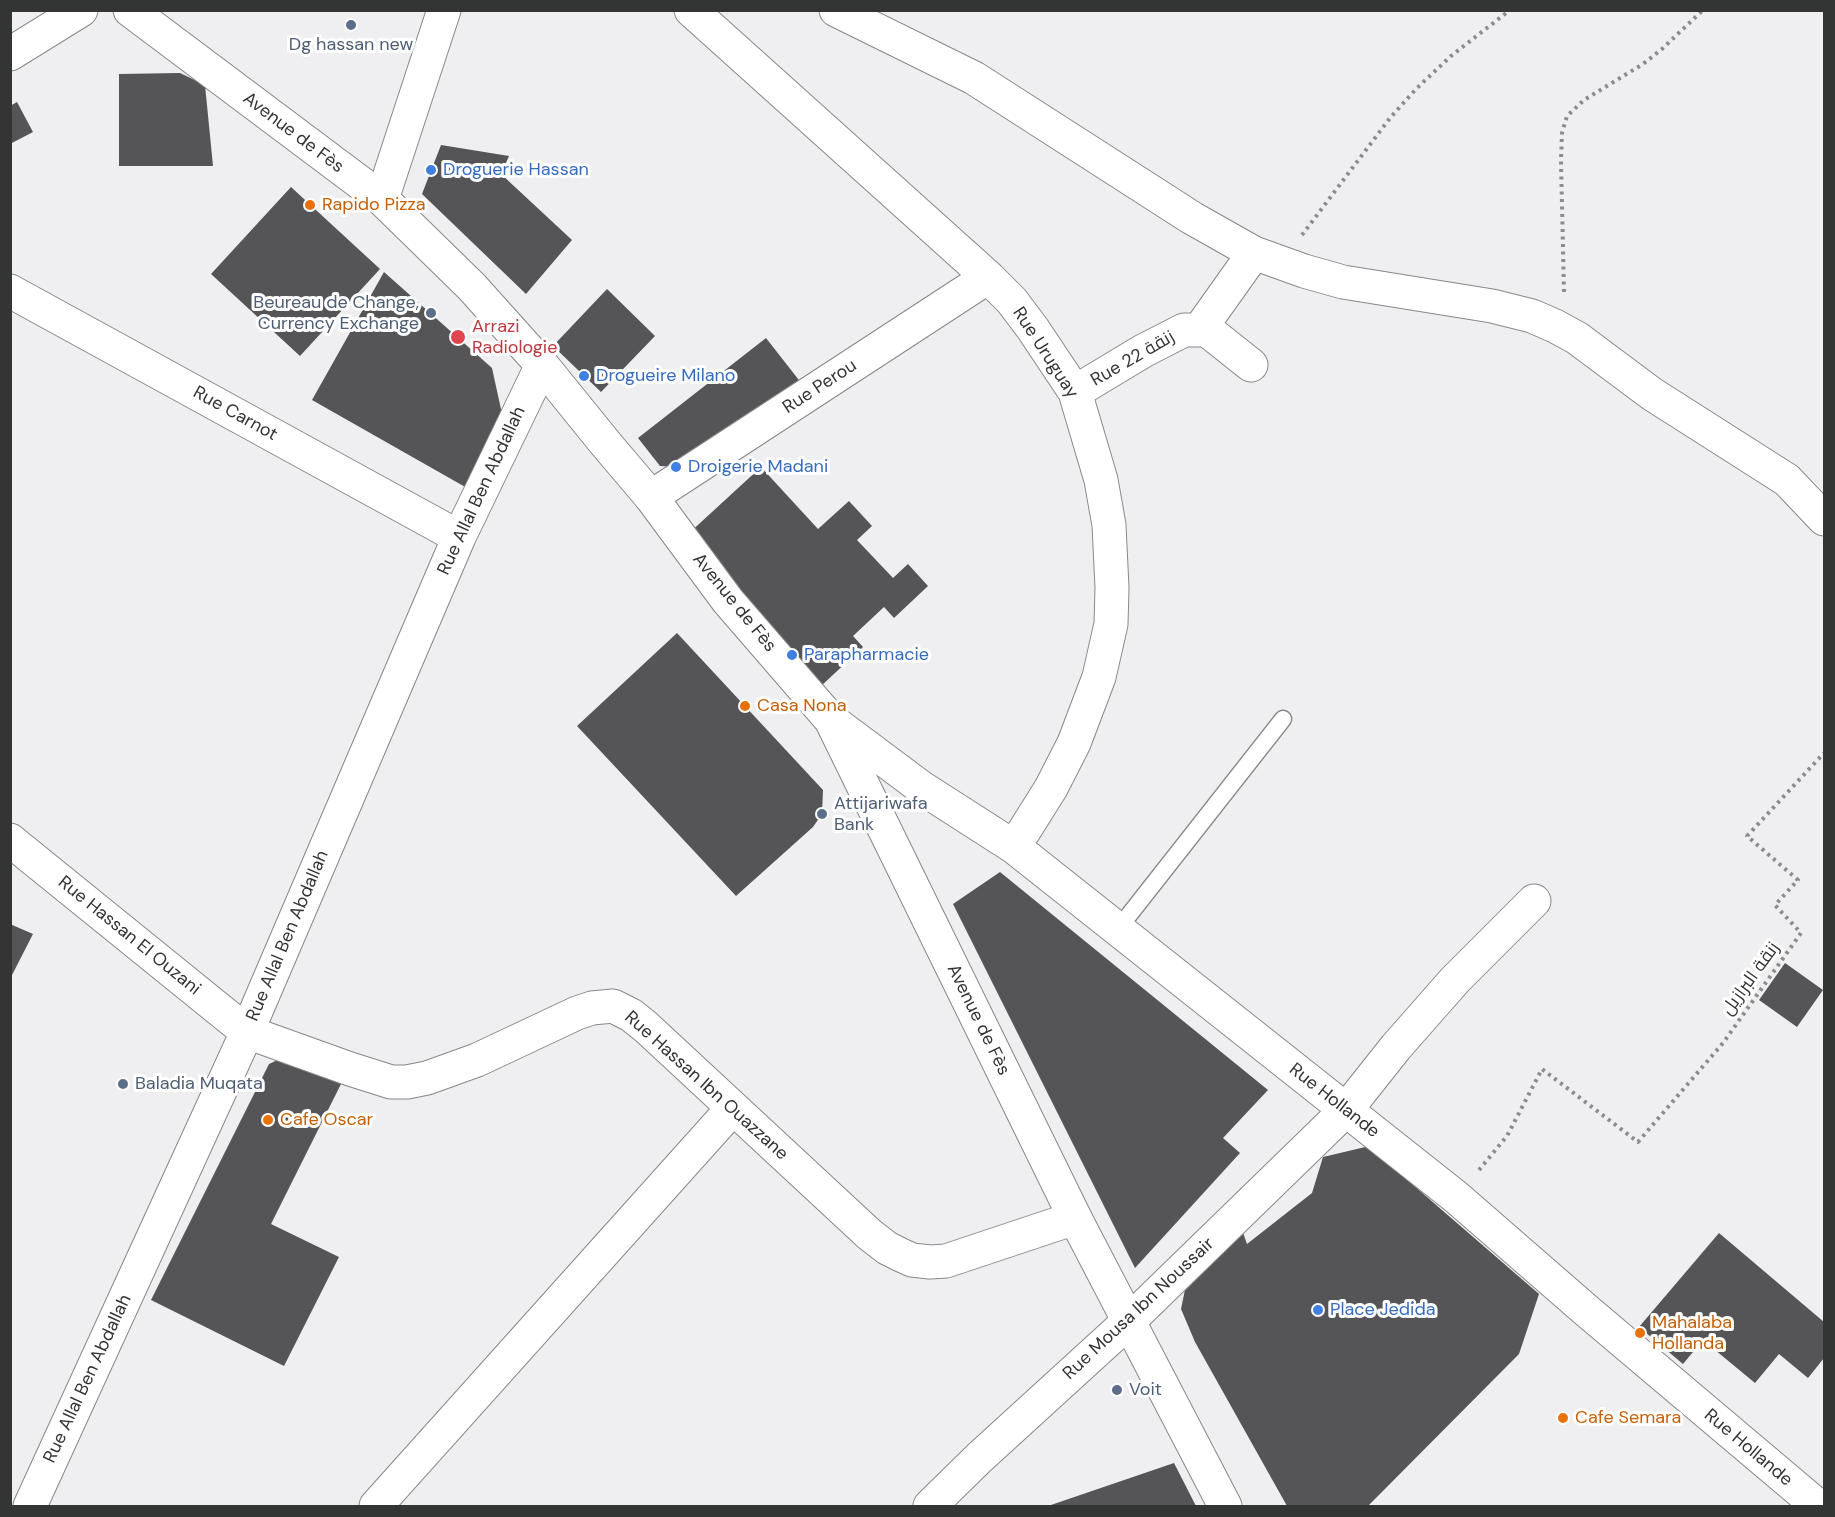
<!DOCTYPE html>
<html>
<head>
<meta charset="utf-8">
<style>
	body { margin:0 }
	#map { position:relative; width:1835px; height:1517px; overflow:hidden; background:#efeff1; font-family:"DM Sans",sans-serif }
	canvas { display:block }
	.frame { position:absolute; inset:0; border:12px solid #333434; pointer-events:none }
</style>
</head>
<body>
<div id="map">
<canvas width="1835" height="1517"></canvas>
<div class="frame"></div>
</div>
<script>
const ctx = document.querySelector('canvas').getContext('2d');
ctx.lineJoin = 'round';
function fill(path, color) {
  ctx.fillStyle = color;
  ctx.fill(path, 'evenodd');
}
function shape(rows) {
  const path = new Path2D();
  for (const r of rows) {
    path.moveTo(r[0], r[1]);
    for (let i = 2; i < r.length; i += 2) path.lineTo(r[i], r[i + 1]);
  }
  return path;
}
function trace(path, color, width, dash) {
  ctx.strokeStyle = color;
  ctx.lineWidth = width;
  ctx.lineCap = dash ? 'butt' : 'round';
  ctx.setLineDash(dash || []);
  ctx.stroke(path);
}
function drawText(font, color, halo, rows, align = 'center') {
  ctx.font = font + ' "DM Sans",Cairo,sans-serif';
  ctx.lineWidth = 6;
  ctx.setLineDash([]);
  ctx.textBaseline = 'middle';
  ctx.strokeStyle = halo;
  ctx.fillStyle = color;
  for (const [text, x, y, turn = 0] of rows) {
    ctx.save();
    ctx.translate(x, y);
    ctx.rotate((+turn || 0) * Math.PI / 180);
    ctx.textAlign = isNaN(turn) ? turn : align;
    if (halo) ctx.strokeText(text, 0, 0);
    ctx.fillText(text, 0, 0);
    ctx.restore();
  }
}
const building = shape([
	[180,73,205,85,213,166,119,166,119,74],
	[17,102,33,132,10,144,10,106],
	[441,145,509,156,501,174,572,240,526,294,422,194],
	[291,187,380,269,300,356,211,274],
	[384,272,492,368,504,423,467,488,312,400],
	[607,289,655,336,601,392,553,346],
	[766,338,802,384,676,467,660,466,638,438],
	[761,467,818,529,849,501,872,526,857,540,893,578,908,564,928,586,894,618,884,607,853,636,863,647,821,686,687,535],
	[677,633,823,790,822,814,813,827,736,896,577,726],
	[1000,872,1268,1090,1223,1138,1240,1153,1135,1268,953,904],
	[10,924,33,934,10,979],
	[1785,963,1823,990,1797,1027,1759,1000],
	[284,1057,345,1076,271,1224,339,1257,284,1366,151,1300,269,1064],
	[1378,1144,1405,1178,1539,1294,1519,1354,1368,1506,1287,1506,1195,1342,1181,1309,1188,1275,1242,1230,1247,1244,1312,1193,1323,1157],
	[1719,1233,1824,1322,1824,1358,1808,1378,1779,1354,1755,1383,1703,1340,1683,1364,1639,1327],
	[1174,1463,1196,1506,1048,1506]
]);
const path = shape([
	[1302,235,1390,118,1416,89,1451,56,1510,10],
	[1564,292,1561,161,1562,133,1567,116,1584,100,1643,64,1662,49,1703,10],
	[1479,1170,1507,1136,1542,1069,1638,1142,1723,1043,1801,933,1775,905,1798,880,1747,836,1824,753]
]);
const lane = shape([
	[1118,929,1283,719]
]);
const street = shape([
	[691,10,988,277,1012,301,1033,329,1075,392,1101,480,1109,525,1112,588,1111,624,1099,677,1074,743,1051,788,1014,847],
	[836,10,974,78,1192,218,1254,253,1304,271,1343,282,1492,306,1532,316,1555,326,1577,338,1652,394,1787,480,1824,519],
	[382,199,444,10],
	[10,291,459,537],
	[1200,329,1254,253],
	[1075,392,1143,351,1184,330,1207,330,1251,365],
	[651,497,988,277],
	[831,720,922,788,1014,847,1456,1197,1587,1311,1818,1506],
	[10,840,247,1032,350,1069,391,1082,407,1082,427,1078,477,1060,577,1013,592,1008,613,1006,631,1015,646,1027,869,1234,887,1248,901,1255,912,1260,930,1262,946,1261,1075,1218],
	[30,1506,247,1032,459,537,542,365],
	[376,1506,733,1108],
	[930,1506,979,1458,1128,1322,1346,1110,1396,1047,1455,980,1534,901]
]);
const secondary = shape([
	[130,10,382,199,472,287,542,365,606,444,651,497,728,601,831,720,1075,1218,1225,1506],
	[10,54,81,10]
]);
const markers = [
	[351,25,6,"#5c6f8a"],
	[431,170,6,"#3f7fe0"],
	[310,205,6,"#e8710a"],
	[431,313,6,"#5c6f8a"],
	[458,337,8,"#e0444e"],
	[584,376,6,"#3f7fe0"],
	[676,467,6,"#3f7fe0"],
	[792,655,6,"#3f7fe0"],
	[745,706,6,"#e8710a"],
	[822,814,6,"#5c6f8a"],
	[123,1084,6,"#5c6f8a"],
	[268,1120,6,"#e8710a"],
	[1318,1310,6,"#3f7fe0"],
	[1640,1333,6,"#e8710a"],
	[1117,1390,6,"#5c6f8a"],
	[1563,1418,6,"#e8710a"]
];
const serviceNames = [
	["Dg hassan new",351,45,"center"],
	["Beureau de Change,",419,303,"right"],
	["Currency Exchange",419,324,"right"],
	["Attijariwafa",834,804],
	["Bank",834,825],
	["Baladia Muqata",135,1084],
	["Voit",1129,1390]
];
const streetNames = [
	["Avenue de Fès",293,133,37],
	["Rue Uruguay",1045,353,57],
	["Rue 22 زنقة",1133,359,-30],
	["Rue Perou",820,387,-33],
	["Rue Carnot",235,414,29],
	["Rue Allal Ben Abdallah",482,491,-65],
	["Avenue de Fès",734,603,51],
	["Rue Hassan El Ouzani",129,936,39],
	["Rue Allal Ben Abdallah",288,936,-67],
	["زنقة البرازيل",1751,979,-54],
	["Avenue de Fès",978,1020,64],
	["Rue Hassan Ibn Ouazzane",706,1086,42],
	["Rue Hollande",1334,1101,38],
	["Rue Mousa Ibn Noussair",1139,1309,-43],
	["Rue Allal Ben Abdallah",88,1379,-65],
	["Rue Hollande",1748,1448,40]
];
const shopNames = [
	["Droguerie Hassan",443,170],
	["Drogueire Milano",596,376],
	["Droigerie Madani",688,467],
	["Parapharmacie",804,655],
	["Place Jedida",1330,1310]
];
const foodNames = [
	["Rapido Pizza",322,205],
	["Casa Nona",757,706],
	["Cafe Oscar",280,1120],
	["Mahalaba",1652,1323],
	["Hollanda",1652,1344],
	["Cafe Semara",1575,1418]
];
const healthNames = [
	["Arrazi",472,327],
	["Radiologie",472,348]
];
fill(building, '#555557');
trace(lane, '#878889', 19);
trace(street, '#878889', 35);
trace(secondary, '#878889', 35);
trace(path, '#8c8c8d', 4, [3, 4.5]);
trace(lane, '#fff', 16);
trace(street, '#fff', 33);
trace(secondary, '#fff', 33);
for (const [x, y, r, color] of markers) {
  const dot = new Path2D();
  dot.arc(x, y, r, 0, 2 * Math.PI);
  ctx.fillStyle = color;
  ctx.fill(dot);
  trace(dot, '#fff', 2);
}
drawText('18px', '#4e5e75', '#fff', serviceNames, 'left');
drawText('18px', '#333434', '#fff', streetNames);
drawText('18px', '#366cbe', '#fff', shopNames, 'left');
drawText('18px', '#c56008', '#fff', foodNames, 'left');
drawText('18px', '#be3a42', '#fff', healthNames, 'left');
</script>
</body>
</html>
